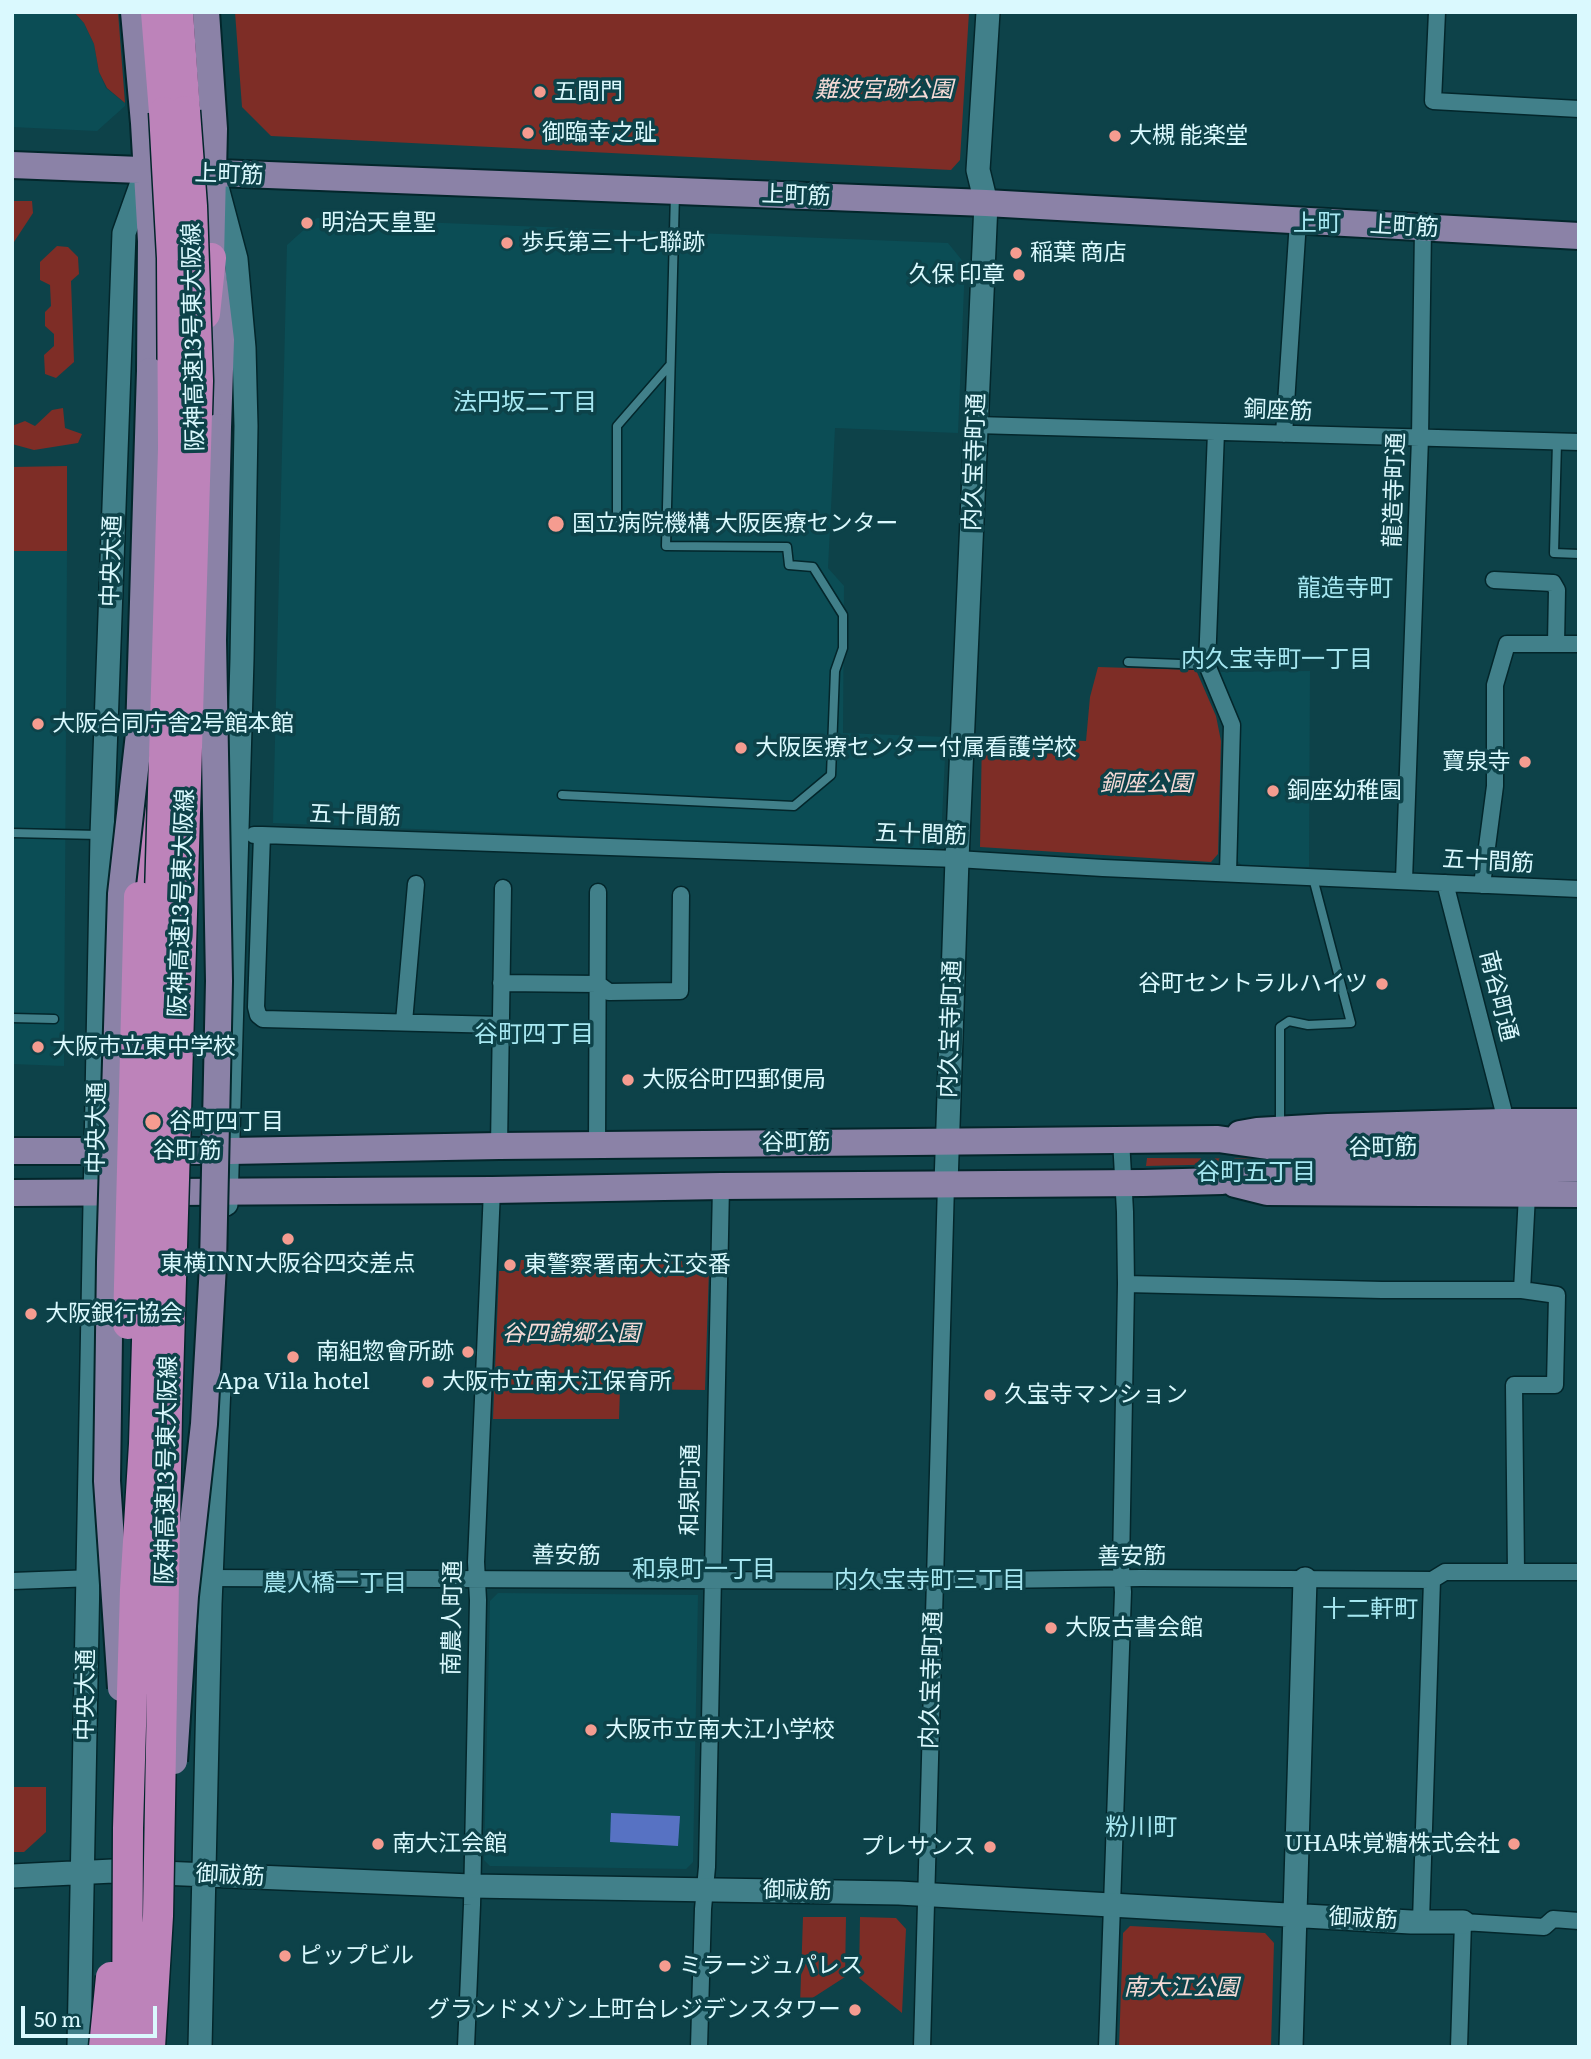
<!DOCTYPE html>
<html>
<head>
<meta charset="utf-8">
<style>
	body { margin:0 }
	#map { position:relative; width:1591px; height:2059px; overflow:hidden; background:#0d4249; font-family:Literata,serif }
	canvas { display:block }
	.frame { position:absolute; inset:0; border:14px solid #daf9fe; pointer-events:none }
	.scale { position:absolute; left:21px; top:2006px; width:136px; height:32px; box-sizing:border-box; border:4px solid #daf9fe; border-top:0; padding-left:9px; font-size:21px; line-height:24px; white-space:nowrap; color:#daf9fe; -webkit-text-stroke:5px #0d4249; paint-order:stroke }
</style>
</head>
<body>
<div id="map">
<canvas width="1591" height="2059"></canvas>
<div class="frame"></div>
<div class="scale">50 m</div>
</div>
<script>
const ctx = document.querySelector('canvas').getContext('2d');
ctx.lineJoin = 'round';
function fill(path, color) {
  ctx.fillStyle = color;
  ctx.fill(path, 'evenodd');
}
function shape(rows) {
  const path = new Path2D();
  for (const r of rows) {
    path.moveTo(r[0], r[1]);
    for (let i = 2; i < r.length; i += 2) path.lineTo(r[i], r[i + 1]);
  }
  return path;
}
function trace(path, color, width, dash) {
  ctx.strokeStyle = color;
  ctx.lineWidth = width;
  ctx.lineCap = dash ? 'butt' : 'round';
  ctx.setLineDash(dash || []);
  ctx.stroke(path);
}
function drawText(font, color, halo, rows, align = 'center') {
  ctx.font = font + ' Literata,"Noto Sans JP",serif';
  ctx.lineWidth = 7;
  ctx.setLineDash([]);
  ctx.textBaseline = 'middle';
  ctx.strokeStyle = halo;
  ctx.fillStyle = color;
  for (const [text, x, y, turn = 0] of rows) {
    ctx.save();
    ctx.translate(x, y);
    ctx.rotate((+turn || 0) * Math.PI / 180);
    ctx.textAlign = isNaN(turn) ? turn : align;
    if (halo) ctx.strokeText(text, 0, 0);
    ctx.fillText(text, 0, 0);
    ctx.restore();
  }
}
const built = shape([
	[12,12,74,12,84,23,94,44,99,72,106,88,125,103,125,106,97,131,12,127],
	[317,218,948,243,965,264,958,433,835,428,828,568,844,586,843,733,946,737,941,839,928,855,859,852,840,845,652,839,273,823,287,245],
	[12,551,67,551,64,1066,12,1064],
	[1310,671,1309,867,1242,866,1235,858,1239,724,1219,672],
	[498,1593,698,1595,693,1862,686,1869,490,1866,484,1860,490,1601]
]);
const green = shape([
	[74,12,118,12,125,103,107,88,99,72,94,44,84,23],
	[235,12,969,12,960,160,951,170,271,136,242,107],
	[12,201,32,201,33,213,12,245],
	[57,246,68,247,78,257,79,274,71,281,74,362,56,378,45,374,44,355,54,346,54,334,45,326,45,312,51,306,50,285,40,280,40,262],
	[63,408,65,428,82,434,78,443,34,450,12,444,12,426,25,421,35,426,52,410],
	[67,466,67,551,12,551,12,467],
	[1098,667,1196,670,1216,716,1221,741,1218,854,1211,862,980,847,982,736,1086,741,1090,697],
	[1147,1158,1319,1159,1319,1162,1146,1166],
	[521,1260,682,1261,683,1268,709,1269,705,1390,620,1389,619,1419,493,1419,499,1271,519,1271],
	[12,1787,46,1787,46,1832,24,1852,12,1852],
	[803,1917,846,1917,845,1977,800,2006],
	[860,1917,896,1918,906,1929,902,2013,859,1978],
	[1130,1926,1265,1933,1274,1943,1271,2047,1119,2047,1123,1933]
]);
const water = shape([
	[611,1813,680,1816,678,1846,610,1842]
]);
const lane = shape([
	[1557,442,1554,553,1579,554],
	[666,524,617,524,617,426,670,365],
	[1128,662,1207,665],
	[562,795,794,806,831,775,835,671,843,648,843,615,813,567,789,565,787,547,666,546,675,193],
	[12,833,99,835],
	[12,1018,54,1019],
	[1280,1126,1280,1027,1289,1021,1308,1025,1351,1023,1313,878]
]);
const street = shape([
	[1437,12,1433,101,1579,109],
	[976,425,1579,442],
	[1216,432,1207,665,1232,725,1228,873],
	[1284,434,1298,221],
	[1494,580,1553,583,1557,590,1556,644],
	[254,835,262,835,256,1007,258,1015,263,1019,501,1025],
	[262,835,957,859,1103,868,1579,889],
	[1404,880,1420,438,1423,228],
	[1445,883,1503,1109,1503,1122],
	[1482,885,1495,786,1495,685,1507,644,1579,644],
	[501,983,598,984,609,992,680,991,681,895],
	[404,1022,416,884],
	[499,1146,503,888],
	[597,1146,598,892],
	[1126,1284,1382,1290,1522,1290,1527,1195],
	[1516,1572,1514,1385,1555,1385,1557,1295,1522,1290],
	[204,1578,917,1581,1141,1578,1432,1580,1445,1572,1579,1572],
	[12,1581,122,1577],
	[1421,1921,1432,1580],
	[466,2047,472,1905,478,1600,476,1562,492,1190],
	[699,2047,703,1909,707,1867,721,1186],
	[922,2047,946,1184],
	[1107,2047,1123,1592,1121,1567,1126,1284,1125,1212,1121,1139],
	[1459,2047,1463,1922,1544,1927,1553,1919,1579,1921]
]);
const secondary = shape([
	[218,191,236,259,244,348,246,426,242,659,226,1204],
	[946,1184,957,859,986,203,978,170,988,12],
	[12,1876,113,1871,471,1886,899,1893,1411,1922,1463,1922],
	[79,2047,102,835,124,233,145,174],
	[200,2047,210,1604,219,1385],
	[1291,2047,1305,1579]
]);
const primary = shape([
	[134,12,144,123,151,241,150,371],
	[206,12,214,129,211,258,221,340,218,427],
	[12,165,986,203,1579,236],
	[1240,1134,1257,1131,1328,1127,1503,1122,1579,1122],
	[12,1151,230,1151,499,1146,1218,1139,1281,1148,1579,1146],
	[1235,1184,1267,1192,1579,1194],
	[12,1193,492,1190,721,1186,1143,1183,1222,1181,1282,1171,1579,1168]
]);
const highway = shape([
	[156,12,164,112],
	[178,12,185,111],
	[205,314,211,258],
	[139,897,139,813]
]);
const primaryBridge = shape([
	[121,1688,107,1481,110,1262,121,894,139,734,150,371],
	[174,1761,185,1596,204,1424,213,1265,219,981,213,640,218,427]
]);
const highwayBridge = shape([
	[128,1324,139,897],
	[104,2047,111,1977],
	[127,2047,128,1828,135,1590,144,1444,173,449,172,258,164,112],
	[150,2047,158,1916,167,1413,198,381,192,206,185,111]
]);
const markers = [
	[540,92,7,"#f59c90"],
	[528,133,7,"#f59c90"],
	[1115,136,7,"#f59c90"],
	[307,223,7,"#f59c90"],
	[507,243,7,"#f59c90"],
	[1016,253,7,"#f59c90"],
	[1019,275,7,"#f59c90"],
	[556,524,9,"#f59c90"],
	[38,724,7,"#f59c90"],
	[741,748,7,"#f59c90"],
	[1525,762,7,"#f59c90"],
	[1273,791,7,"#f59c90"],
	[1382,984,7,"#f59c90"],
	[38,1047,7,"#f59c90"],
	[628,1080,7,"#f59c90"],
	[153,1122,9,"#f59c90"],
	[288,1239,7,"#f59c90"],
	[510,1265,7,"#f59c90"],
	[31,1314,7,"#f59c90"],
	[468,1352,7,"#f59c90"],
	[293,1357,7,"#f59c90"],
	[428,1382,7,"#f59c90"],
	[990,1395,7,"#f59c90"],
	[1051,1628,7,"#f59c90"],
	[591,1730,7,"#f59c90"],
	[378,1844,7,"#f59c90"],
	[1514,1844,7,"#f59c90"],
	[990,1847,7,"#f59c90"],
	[285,1956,7,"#f59c90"],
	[665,1966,7,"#f59c90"],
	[855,2010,7,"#f59c90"]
];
const parkNames = [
	["難波宮跡公園",884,90],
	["銅座公園",1146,784],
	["谷四錦郷公園",571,1334],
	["南大江公園",1181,1988]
];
const poiNames = [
	["五間門",554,92],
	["御臨幸之趾",542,133],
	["大槻 能楽堂",1129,136],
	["明治天皇聖",321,223],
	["歩兵第三十七聯跡",521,243],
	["稲葉 商店",1030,253],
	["久保 印章",1005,275,"right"],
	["国立病院機構 大阪医療センター",572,524],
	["大阪合同庁舎2号館本館",52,724],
	["大阪医療センター付属看護学校",755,748],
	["寶泉寺",1511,762,"right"],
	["銅座幼稚園",1287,791],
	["谷町セントラルハイツ",1368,984,"right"],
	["大阪市立東中学校",52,1047],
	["大阪谷町四郵便局",642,1080],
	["谷町四丁目",169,1122],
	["東横INN大阪谷四交差点",288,1264,"center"],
	["東警察署南大江交番",524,1265],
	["大阪銀行協会",45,1314],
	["南組惣會所跡",454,1352,"right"],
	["Apa Vila hotel",293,1382,"center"],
	["大阪市立南大江保育所",442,1382],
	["久宝寺マンション",1004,1395],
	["大阪古書会館",1065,1628],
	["大阪市立南大江小学校",605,1730],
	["南大江会館",392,1844],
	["UHA味覚糖株式会社",1500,1844,"right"],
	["プレサンス",976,1847,"right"],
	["ピップビル",299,1956],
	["ミラージュパレス",679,1966],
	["グランドメゾン上町台レジデンスタワー",841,2010,"right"]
];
const streetNames = [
	["上町筋",229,175,2],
	["上町筋",796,196,2],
	["上町筋",1404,227,3],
	["阪神高速13号東大阪線",194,337,-91],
	["銅座筋",1278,411,2],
	["内久宝寺町通",975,462,-88],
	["龍造寺町通",1395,490,-88],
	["中央大通",112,561,-88],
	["五十間筋",355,816,2],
	["五十間筋",921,835,2],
	["五十間筋",1488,862,3],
	["阪神高速13号東大阪線",182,903,-88],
	["南谷町通",1498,996,76],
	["内久宝寺町通",951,1029,-88],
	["中央大通",97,1128,-89],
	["谷町筋",796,1143,-1],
	["谷町筋",1383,1148,-1],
	["谷町筋",187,1151],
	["阪神高速13号東大阪線",167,1470,-89],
	["和泉町通",691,1490,-89],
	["善安筋",566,1556,1],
	["善安筋",1132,1557,-1],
	["南農人町通",453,1618,-89],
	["内久宝寺町通",932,1680,-88],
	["中央大通",86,1695,-89],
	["御祓筋",230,1876,3],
	["御祓筋",797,1891,1],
	["御祓筋",1363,1919,3]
];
const neighbourhoodNames = [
	["上町",1317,224],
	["法円坂二丁目",525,403],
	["龍造寺町",1345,589],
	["内久宝寺町一丁目",1277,660],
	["谷町四丁目",534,1035],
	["谷町五丁目",1256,1173],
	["和泉町一丁目",704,1570],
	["内久宝寺町三丁目",930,1581],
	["農人橋一丁目",335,1584],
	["十二軒町",1370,1610],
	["粉川町",1141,1828]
];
fill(built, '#0b4d55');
fill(green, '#7e2d26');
fill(water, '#5772c3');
trace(lane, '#03262b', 11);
trace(street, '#03262b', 19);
trace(secondary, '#03262b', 26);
trace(primary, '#03262b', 30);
trace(highway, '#03262b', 33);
trace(lane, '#41808a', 8);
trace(street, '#41808a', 16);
trace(secondary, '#41808a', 23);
trace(primary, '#8b82a7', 26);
trace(highway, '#bd83ba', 30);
trace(primaryBridge, '#03262b', 30, []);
trace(highwayBridge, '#03262b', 33, []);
trace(primaryBridge, '#8b82a7', 26);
trace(highwayBridge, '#bd83ba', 30);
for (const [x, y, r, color] of markers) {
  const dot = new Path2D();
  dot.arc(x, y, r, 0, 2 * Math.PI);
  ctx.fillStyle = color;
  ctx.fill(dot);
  trace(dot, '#0d4249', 2.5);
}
drawText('italic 23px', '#f6dad6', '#0d4249', parkNames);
drawText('23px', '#daf9fe', '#0d4249', poiNames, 'left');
drawText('23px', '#daf9fe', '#0d4249', streetNames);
drawText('24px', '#a6e7f1', '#0d4249', neighbourhoodNames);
</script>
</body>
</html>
